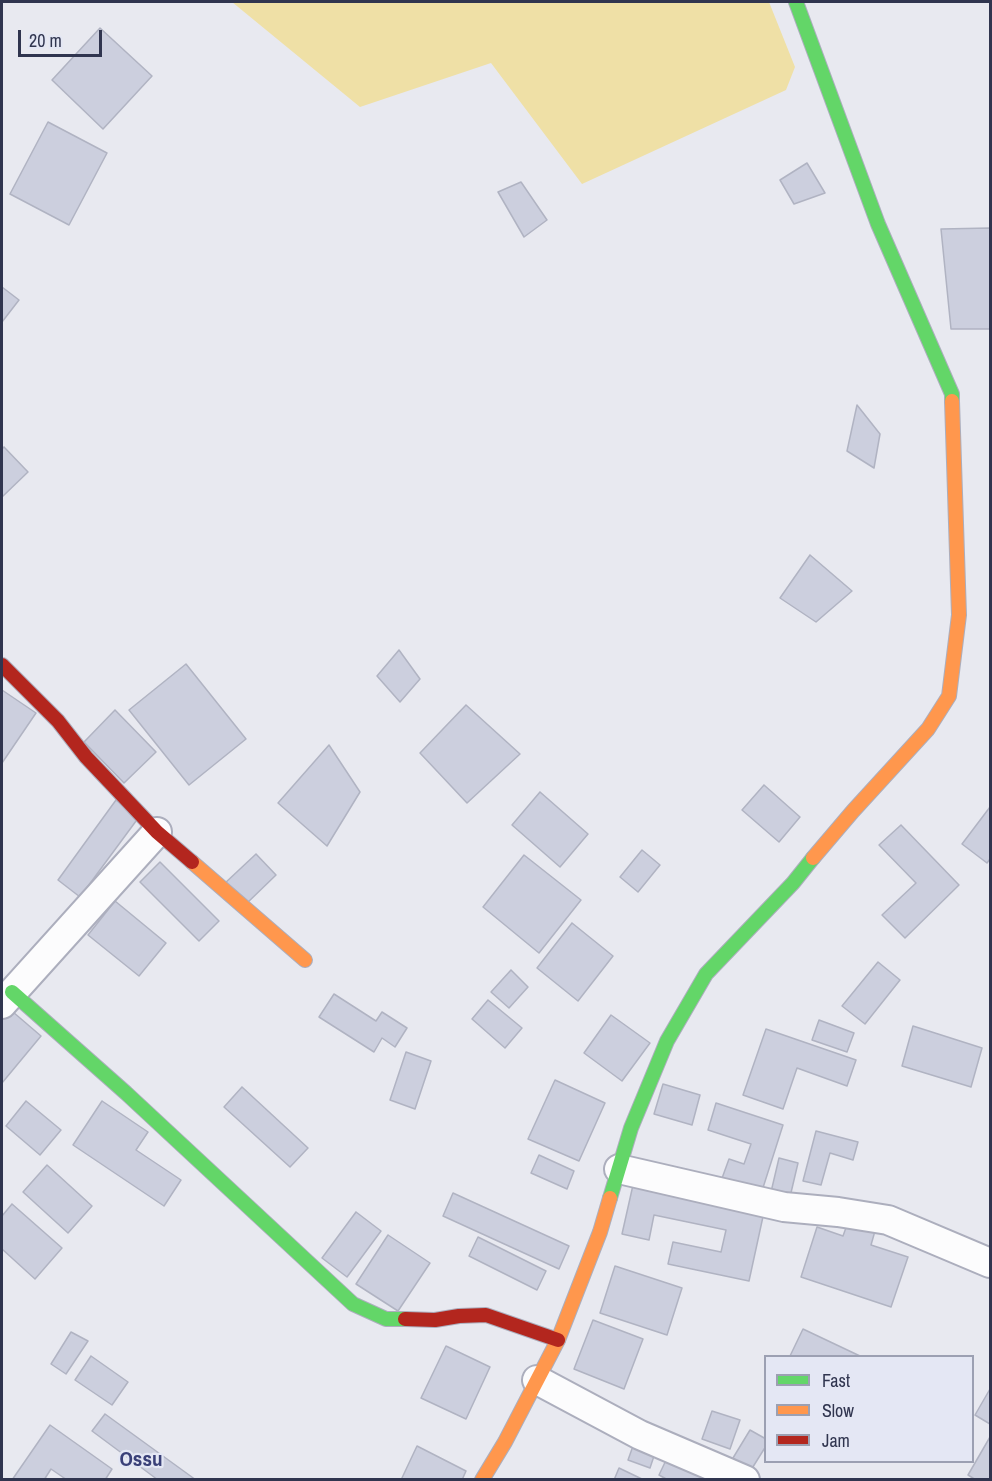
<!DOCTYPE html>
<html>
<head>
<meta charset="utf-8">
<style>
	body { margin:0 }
	#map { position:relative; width:992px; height:1481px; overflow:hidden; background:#e8e9f0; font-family:"Archivo Narrow",sans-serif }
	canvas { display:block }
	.frame { position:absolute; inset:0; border:3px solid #30354f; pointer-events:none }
	.legend { position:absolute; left:764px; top:1355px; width:210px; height:108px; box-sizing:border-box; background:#e4e7f4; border:2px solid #9ca0b2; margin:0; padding:8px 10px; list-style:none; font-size:18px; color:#30354f }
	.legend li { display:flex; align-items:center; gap:12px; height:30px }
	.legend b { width:30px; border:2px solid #9ca0b2 }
	.scale { position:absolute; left:18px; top:30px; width:84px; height:27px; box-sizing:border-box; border:3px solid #30354f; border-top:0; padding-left:8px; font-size:18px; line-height:21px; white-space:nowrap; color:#30354f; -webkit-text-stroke:4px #e4e7f4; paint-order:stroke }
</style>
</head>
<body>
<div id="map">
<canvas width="992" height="1481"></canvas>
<div class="frame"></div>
<ul class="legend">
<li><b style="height:8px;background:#63d668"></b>Fast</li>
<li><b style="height:8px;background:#ff974d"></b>Slow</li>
<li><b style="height:8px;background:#b3261e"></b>Jam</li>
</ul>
<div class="scale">20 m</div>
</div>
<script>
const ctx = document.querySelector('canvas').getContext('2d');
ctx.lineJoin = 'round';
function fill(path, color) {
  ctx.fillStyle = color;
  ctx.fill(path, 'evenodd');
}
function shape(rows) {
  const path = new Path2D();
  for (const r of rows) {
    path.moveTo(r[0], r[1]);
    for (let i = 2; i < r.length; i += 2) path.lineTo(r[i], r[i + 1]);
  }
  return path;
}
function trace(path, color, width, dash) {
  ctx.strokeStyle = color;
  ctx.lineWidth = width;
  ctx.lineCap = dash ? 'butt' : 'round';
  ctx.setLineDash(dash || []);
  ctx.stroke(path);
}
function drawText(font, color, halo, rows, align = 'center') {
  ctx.font = font + ' "Archivo Narrow",sans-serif';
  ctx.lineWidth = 4.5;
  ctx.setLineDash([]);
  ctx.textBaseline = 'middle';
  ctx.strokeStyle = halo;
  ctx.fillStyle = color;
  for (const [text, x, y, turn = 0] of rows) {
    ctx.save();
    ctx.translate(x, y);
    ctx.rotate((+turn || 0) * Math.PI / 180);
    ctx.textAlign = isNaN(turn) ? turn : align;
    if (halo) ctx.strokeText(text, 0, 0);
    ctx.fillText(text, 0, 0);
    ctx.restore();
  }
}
const green = shape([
	[232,2,769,2,795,67,786,90,582,184,491,63,360,107]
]);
const building = shape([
	[100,28,152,76,103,129,52,80,100,28],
	[48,122,107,153,69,225,10,194,48,122],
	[807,163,825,193,794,204,780,180,807,163],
	[521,182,547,220,524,237,498,192,521,182],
	[990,228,990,329,951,329,941,229,990,228],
	[2,287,19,300,2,322,2,287],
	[857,405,880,434,874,468,847,451,857,405],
	[4,447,28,472,2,497,2,449,4,447],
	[810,555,852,591,816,622,780,598,810,555],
	[399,650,420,679,400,702,377,676,399,650],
	[186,664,246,739,189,785,129,710,186,664],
	[2,690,36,713,2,763,2,690],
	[466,705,520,754,467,803,420,753,466,705],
	[115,710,156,752,124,783,84,742,115,710],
	[329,745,360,792,327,846,278,803,329,745],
	[764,785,800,817,779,842,742,810,764,785],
	[540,792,588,834,560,867,512,825,540,792],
	[116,800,139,817,80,897,58,880,116,800],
	[990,807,990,859,987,863,962,844,990,807],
	[901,825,959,885,905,938,882,915,916,883,879,845,901,825],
	[642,850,660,865,638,892,620,877,642,850],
	[256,854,276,875,244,906,224,884,256,854],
	[524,855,581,900,539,953,483,907,524,855],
	[160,862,219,921,199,941,140,882,160,862],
	[115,901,166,943,139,976,88,935,115,901],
	[572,923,613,956,578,1001,537,968,572,923],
	[878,962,900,980,865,1024,842,1006,878,962],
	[511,970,528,987,509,1008,491,992,511,970],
	[334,994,376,1021,382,1012,407,1028,395,1047,382,1038,374,1052,319,1017,334,994],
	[488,1000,522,1028,505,1048,472,1019,488,1000],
	[6,1006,41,1036,2,1083,2,1012,6,1006],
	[611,1015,650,1043,622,1081,584,1053,611,1015],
	[819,1020,854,1033,847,1052,812,1040,819,1020],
	[913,1026,982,1048,971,1087,902,1066,913,1026],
	[766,1029,856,1060,847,1086,797,1068,783,1109,743,1095,766,1029],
	[406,1052,431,1061,415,1109,390,1100,406,1052],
	[555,1080,605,1103,579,1161,528,1139,555,1080],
	[663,1084,700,1095,692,1125,654,1114,663,1084],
	[242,1087,308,1148,290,1167,224,1107,242,1087],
	[26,1101,61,1130,40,1155,6,1126,26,1101],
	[102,1101,148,1132,136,1150,181,1180,164,1206,73,1145,102,1101],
	[716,1103,783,1125,761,1194,721,1181,729,1159,744,1164,751,1144,708,1130,716,1103],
	[816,1131,858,1142,853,1160,830,1153,821,1185,803,1181,816,1131],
	[539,1155,574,1171,567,1189,531,1173,539,1155],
	[779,1158,798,1163,790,1197,771,1192,779,1158],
	[47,1165,92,1206,68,1233,23,1192,47,1165],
	[633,1185,764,1212,749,1281,668,1264,673,1242,721,1252,726,1230,654,1215,649,1240,622,1234,633,1185],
	[453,1193,569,1246,559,1269,443,1216,453,1193],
	[12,1204,62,1248,35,1279,2,1249,2,1216,12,1204],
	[356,1212,381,1231,347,1277,322,1258,356,1212],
	[848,1222,875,1231,871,1245,908,1257,891,1307,801,1277,817,1227,843,1236,848,1222],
	[388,1235,430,1263,398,1311,356,1284,388,1235],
	[478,1237,546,1271,537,1290,469,1256,478,1237],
	[615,1266,682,1288,667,1335,600,1313,615,1266],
	[593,1320,643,1339,624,1389,574,1369,593,1320],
	[803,1329,860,1356,790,1356,803,1329],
	[71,1332,88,1341,66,1374,51,1364,71,1332],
	[446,1346,490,1367,466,1419,421,1398,446,1346],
	[91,1356,128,1382,112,1405,75,1380,91,1356],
	[990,1389,990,1424,975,1415,990,1389],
	[712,1411,740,1420,730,1449,702,1439,712,1411],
	[105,1414,196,1480,158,1480,92,1431,105,1414],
	[50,1425,112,1469,105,1480,67,1480,51,1469,44,1480,12,1480,50,1425],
	[750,1430,766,1439,766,1446,751,1470,733,1458,750,1430],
	[990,1437,990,1480,976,1480,968,1475,990,1437],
	[417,1446,466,1471,462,1480,401,1480,417,1446],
	[633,1446,655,1453,650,1468,628,1460,633,1446],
	[668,1456,711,1480,668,1480,659,1475,668,1456],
	[619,1468,644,1480,614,1480,619,1468]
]);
const street = shape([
	[2,1004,157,832],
	[619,1169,784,1207,838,1212,888,1220,990,1263],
	[537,1380,640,1435,745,1480]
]);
const fast = shape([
	[796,2,878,224,952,394,952,401],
	[12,992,126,1093,353,1304,386,1319,405,1319],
	[610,1198,631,1128,667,1041,706,974,793,883,813,858]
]);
const slow = shape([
	[813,858,853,811,928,729,949,696,959,615,952,401],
	[192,862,305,960],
	[482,1480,505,1442,558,1340,600,1232,610,1198]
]);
const jam = shape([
	[2,665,58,721,86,757,157,832,192,862],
	[405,1319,435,1320,459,1316,486,1315,558,1340]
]);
const quarterNames = [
	["Ossu",141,1460]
];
fill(green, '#efe0a6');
fill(building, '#cccfde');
trace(building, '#b0b3c2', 1.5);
trace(street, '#acaebd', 32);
trace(fast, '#acaebd', 16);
trace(slow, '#acaebd', 16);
trace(jam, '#acaebd', 16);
trace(street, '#fcfcfd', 28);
trace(fast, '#63d668', 14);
trace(slow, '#ff974d', 14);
trace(jam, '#b3261e', 14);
drawText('bold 21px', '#3a4078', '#e4e7f4', quarterNames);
</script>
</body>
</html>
